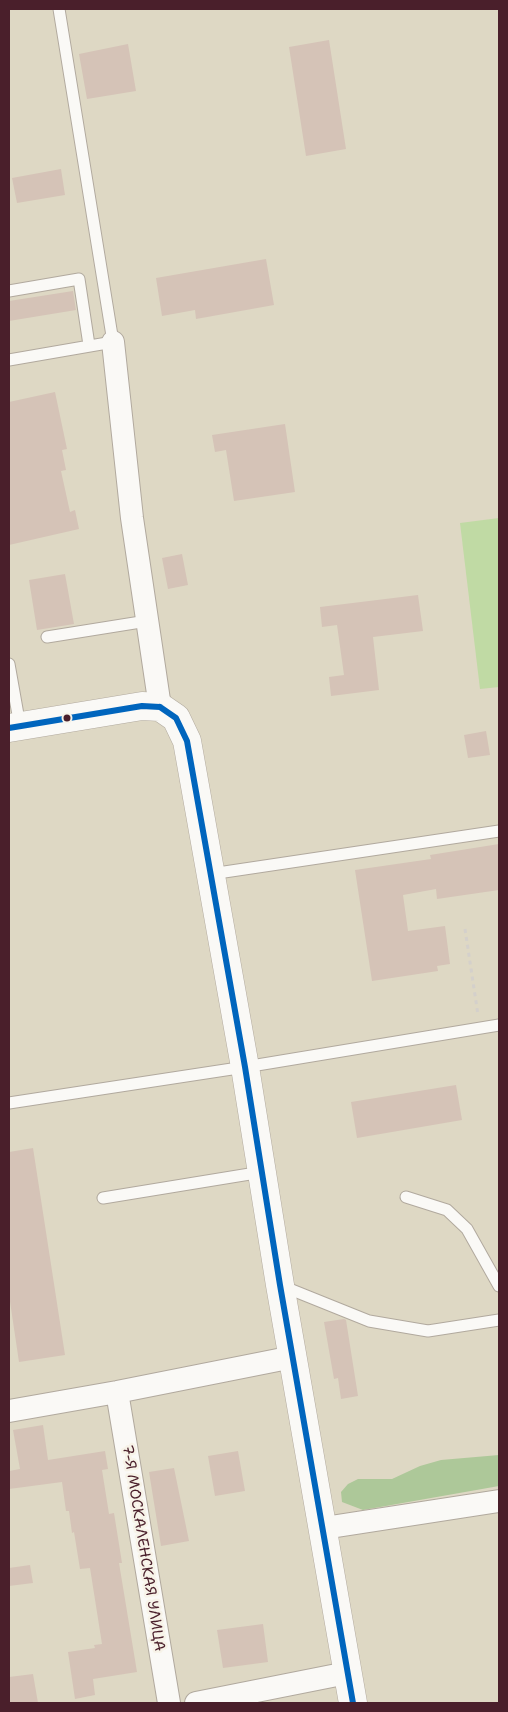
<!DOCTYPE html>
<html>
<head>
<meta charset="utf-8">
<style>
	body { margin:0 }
	#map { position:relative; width:508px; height:1712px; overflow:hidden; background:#ded8c4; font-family:"Shantell Sans",sans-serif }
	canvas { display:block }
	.frame { position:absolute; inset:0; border:10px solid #4a1f2b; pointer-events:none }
</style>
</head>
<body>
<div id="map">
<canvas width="508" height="1712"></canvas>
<div class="frame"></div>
</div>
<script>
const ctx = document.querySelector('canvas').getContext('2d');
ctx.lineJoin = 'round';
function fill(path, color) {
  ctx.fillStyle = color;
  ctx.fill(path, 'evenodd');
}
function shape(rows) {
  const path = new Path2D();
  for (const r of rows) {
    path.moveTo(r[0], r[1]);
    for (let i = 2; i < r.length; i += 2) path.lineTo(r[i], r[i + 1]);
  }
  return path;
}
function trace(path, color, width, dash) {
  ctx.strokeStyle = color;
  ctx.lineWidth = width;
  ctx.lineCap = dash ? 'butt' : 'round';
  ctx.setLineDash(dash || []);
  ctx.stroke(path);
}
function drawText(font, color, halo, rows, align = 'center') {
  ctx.font = font + ' "Shantell Sans",sans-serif';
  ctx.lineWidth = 5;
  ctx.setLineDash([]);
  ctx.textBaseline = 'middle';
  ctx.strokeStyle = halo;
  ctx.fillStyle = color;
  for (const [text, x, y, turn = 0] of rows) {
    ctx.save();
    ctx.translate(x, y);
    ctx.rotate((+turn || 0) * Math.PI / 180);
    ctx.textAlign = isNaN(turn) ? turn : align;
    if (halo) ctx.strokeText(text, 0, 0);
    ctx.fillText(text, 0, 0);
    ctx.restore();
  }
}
const green = shape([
	[499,518,499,687,480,689,460,523]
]);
const forest = shape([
	[499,1455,499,1486,363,1510,342,1502,341,1492,348,1484,358,1479,392,1479,420,1466,441,1460]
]);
const building = shape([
	[329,40,346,149,306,156,289,47],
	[128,44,136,91,87,99,79,54],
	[61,169,65,195,17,203,12,178],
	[266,259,274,305,196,319,195,310,162,316,156,278],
	[73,291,76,310,9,321,9,301],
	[55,392,67,449,62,450,66,470,61,471,70,512,75,510,79,529,9,545,9,402],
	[285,424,295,492,234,501,226,450,215,452,212,435],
	[182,554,188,585,168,589,162,558],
	[65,574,74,624,37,630,29,580],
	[418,595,423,631,373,637,379,690,331,696,329,677,344,675,337,625,322,627,320,607],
	[486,731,490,755,468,758,464,735],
	[499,844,499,890,437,899,436,889,403,895,408,931,445,926,450,964,437,966,438,971,372,981,355,870,431,859,430,855],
	[456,1085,462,1120,357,1138,351,1102],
	[33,1148,65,1355,19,1362,9,1295,9,1152],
	[344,1319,346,1320,358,1396,341,1399,338,1378,334,1379,324,1322],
	[43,1425,48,1460,105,1451,108,1469,102,1470,109,1514,114,1513,122,1563,119,1563,137,1672,93,1679,95,1695,75,1699,68,1652,95,1648,94,1645,102,1644,90,1568,80,1569,74,1532,72,1533,69,1511,66,1511,62,1482,9,1489,9,1471,20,1469,13,1430],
	[238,1451,245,1491,215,1496,208,1456],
	[174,1468,189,1541,161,1546,149,1472],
	[30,1565,33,1583,9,1586,9,1568],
	[263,1624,268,1662,223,1668,217,1630],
	[33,1674,38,1703,9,1703,9,1677]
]);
const path = shape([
	[465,929,478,1015]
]);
const lane = shape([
	[9,291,79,279,89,345],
	[9,360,113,342,59,9],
	[47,637,147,621],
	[9,664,20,726],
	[211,874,499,831],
	[9,1103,245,1067,499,1025],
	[406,1197,447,1210,467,1229,499,1286],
	[103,1198,262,1172],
	[282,1286,369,1321,428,1331,499,1320]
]);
const street = shape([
	[113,342,132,518,160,707],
	[117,1392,169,1703],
	[9,1411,117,1392,293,1357],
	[324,1528,499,1501],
	[196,1703,347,1673]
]);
const secondary = shape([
	[9,728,142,706,160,707,176,718,187,741,245,1067,280,1285,353,1703]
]);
const bus1 = shape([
	[160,707,176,718,187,741,245,1067,280,1285,353,1703],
	[9,728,142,706,160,707]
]);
const markers = [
	[67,718,4.5,"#4a1f2b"]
];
const streetNames = [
	["7-Я МОСКАЛЕНСКАЯ УЛИЦА",143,1548,81]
];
fill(green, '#c0daa4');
fill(forest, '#adc899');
fill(building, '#d5c3b7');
trace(lane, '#b1a99e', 13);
trace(street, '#b1a99e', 24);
trace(secondary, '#b1a99e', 29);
trace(path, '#d4d0cb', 3, [4, 4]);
trace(lane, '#faf9f6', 11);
trace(street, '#faf9f6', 22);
trace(secondary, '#faf9f6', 28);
trace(bus1, '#0065bd', 6);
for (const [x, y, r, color] of markers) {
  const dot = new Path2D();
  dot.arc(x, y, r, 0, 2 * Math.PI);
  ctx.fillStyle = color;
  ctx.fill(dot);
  trace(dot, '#f7f3e8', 2);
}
drawText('15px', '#4a1f2b', '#f7f3e8', streetNames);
</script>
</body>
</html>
